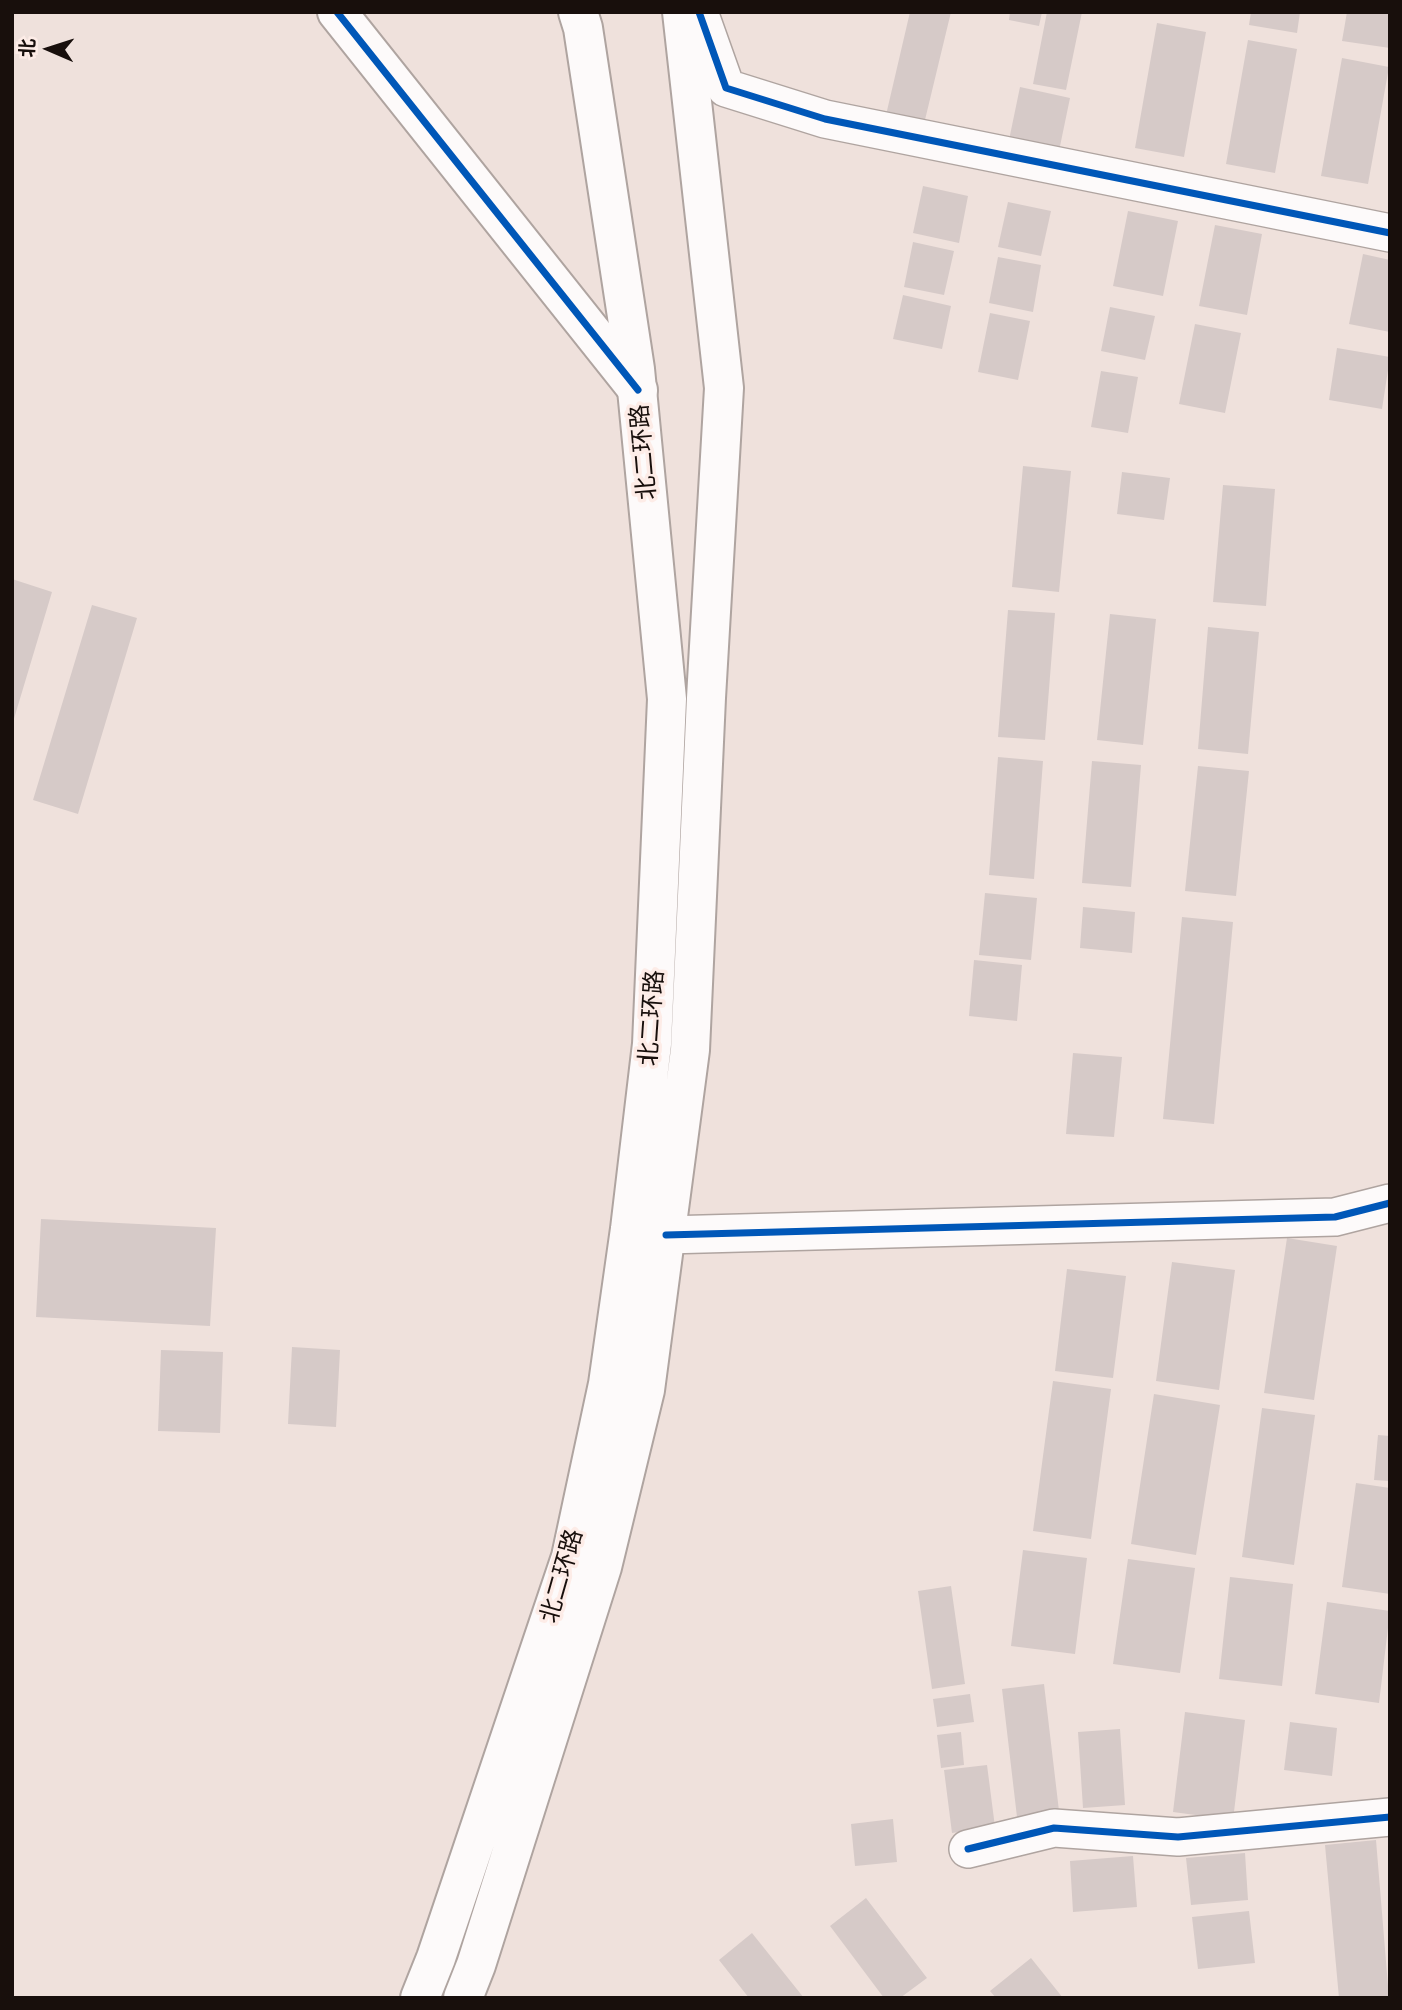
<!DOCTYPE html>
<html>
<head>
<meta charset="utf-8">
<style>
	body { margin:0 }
	#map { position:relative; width:1402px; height:2010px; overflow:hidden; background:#efe1dc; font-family:Inter,"Noto Sans SC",sans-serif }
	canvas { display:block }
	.frame { position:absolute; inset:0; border:14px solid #180f0c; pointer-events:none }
	.north { position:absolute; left:14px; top:14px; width:70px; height:70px; -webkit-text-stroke:5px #fdece7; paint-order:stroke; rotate:273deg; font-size:19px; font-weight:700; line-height:28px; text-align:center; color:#180f0c }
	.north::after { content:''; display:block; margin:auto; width:24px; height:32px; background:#180f0c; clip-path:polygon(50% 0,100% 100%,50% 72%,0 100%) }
</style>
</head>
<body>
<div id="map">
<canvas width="1402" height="2010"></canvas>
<div class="frame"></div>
<div class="north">北</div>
</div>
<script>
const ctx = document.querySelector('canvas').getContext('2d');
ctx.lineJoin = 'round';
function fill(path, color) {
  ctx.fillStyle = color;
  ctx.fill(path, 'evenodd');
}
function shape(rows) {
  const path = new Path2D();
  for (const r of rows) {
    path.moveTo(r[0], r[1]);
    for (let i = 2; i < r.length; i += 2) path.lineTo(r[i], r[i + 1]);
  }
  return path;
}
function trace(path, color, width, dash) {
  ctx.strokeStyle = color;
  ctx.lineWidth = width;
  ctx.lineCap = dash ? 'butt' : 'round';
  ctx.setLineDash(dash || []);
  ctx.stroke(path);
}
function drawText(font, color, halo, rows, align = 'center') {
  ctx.font = font + ' Inter,"Noto Sans SC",sans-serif';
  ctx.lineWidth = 7;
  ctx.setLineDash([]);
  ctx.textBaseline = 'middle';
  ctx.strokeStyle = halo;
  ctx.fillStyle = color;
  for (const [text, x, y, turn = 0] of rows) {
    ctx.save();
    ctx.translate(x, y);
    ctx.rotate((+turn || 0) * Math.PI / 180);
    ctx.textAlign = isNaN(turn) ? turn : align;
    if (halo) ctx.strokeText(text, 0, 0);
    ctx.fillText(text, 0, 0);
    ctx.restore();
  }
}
const building = shape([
	[910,12,951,12,924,124,886,115],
	[1010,12,1042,12,1039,26,1009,20],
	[1047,12,1082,12,1066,90,1033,84],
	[1251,12,1300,12,1297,33,1249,25],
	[1347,12,1390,12,1390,48,1342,41],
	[1157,23,1206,32,1184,157,1135,148],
	[1248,40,1297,49,1275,173,1226,164],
	[1342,58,1389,67,1368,184,1321,176],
	[1020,87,1070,98,1059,151,1009,140],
	[923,186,968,196,959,243,913,233],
	[1008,202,1051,211,1041,256,998,247],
	[1128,211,1178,221,1163,296,1113,286],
	[1215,225,1262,234,1247,315,1199,306],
	[913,242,954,251,944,295,904,287],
	[1363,254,1390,260,1390,332,1349,324],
	[998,257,1041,265,1033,312,989,303],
	[903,295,951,306,942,349,893,339],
	[1110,307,1155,316,1145,360,1101,351],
	[990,313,1030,321,1018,380,978,372],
	[1195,324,1241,333,1225,413,1179,404],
	[1337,348,1390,357,1382,409,1329,400],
	[1101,371,1138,377,1128,433,1091,427],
	[1023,466,1071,471,1059,592,1012,587],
	[1122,472,1170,478,1164,520,1117,514],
	[1223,485,1275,489,1266,606,1213,602],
	[12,579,52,592,13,722,12,722],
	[92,605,137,618,78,814,33,800],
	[1008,610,1055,613,1045,740,998,737],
	[1110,614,1156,619,1143,745,1097,740],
	[1208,627,1259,632,1248,754,1198,749],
	[998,757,1043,761,1034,879,989,875],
	[1092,761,1141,765,1131,887,1082,883],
	[1198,766,1249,771,1236,896,1185,891],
	[985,893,1037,898,1031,960,979,955],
	[1083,907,1135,912,1132,953,1080,948],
	[1182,917,1233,922,1214,1124,1163,1119],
	[974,960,1022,965,1017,1021,969,1016],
	[1073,1053,1122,1057,1114,1137,1066,1134],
	[41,1219,216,1228,210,1326,36,1317],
	[1287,1238,1337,1246,1314,1400,1264,1393],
	[1172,1262,1235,1270,1219,1390,1156,1381],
	[1067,1269,1126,1276,1113,1378,1055,1371],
	[292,1347,340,1350,336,1427,288,1424],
	[161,1350,223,1352,220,1433,158,1431],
	[1053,1381,1111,1389,1091,1539,1033,1531],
	[1154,1394,1220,1405,1196,1555,1131,1544],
	[1262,1408,1315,1415,1294,1565,1242,1557],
	[1378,1435,1390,1436,1390,1481,1374,1480],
	[1356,1483,1390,1488,1390,1594,1342,1587],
	[1023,1550,1087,1558,1075,1654,1011,1646],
	[1128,1559,1195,1568,1180,1673,1113,1664],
	[1230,1577,1293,1584,1282,1686,1219,1679],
	[951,1586,965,1684,932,1689,918,1591],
	[1327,1602,1390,1611,1379,1703,1315,1694],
	[1044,1684,1059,1811,1017,1817,1002,1689],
	[970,1694,974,1722,937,1727,933,1699],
	[1185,1712,1245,1720,1233,1820,1173,1812],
	[1290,1722,1337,1728,1332,1776,1284,1770],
	[1120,1729,1125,1805,1083,1808,1078,1732],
	[961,1732,964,1765,941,1768,937,1735],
	[987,1765,995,1827,952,1833,944,1770],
	[893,1819,897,1862,855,1866,851,1824],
	[1376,1840,1389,1998,1339,1998,1325,1845],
	[1245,1853,1248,1900,1191,1905,1186,1858],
	[1133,1856,1137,1907,1073,1912,1070,1861],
	[866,1898,927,1978,900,1998,884,1998,830,1926],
	[1249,1911,1255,1963,1198,1969,1192,1917],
	[752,1933,804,1998,749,1998,719,1960],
	[1031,1958,1063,1998,996,1998,990,1991]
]);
const minor = shape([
	[699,12,726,88,825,119,1390,233],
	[666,1235,1335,1217,1390,1203],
	[968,1849,1054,1828,1178,1837,1390,1817]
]);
const tertiary = shape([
	[337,12,638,390]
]);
const primary = shape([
	[420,1998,436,1958,571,1557,608,1384,630,1229,652,1044,667,699,635,369,583,28,578,12],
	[463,1998,476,1965,602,1567,645,1390,690,1050,706,698,724,388,682,12]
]);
const cycleway = shape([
	[337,12,638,390],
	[699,12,726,88,825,119,1390,233],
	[666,1235,1335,1217,1390,1203],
	[968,1849,1054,1828,1178,1837,1390,1817]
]);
const streetNames = [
	["北二环路",644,452,-95],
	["北二环路",652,1018,-86],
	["北二环路",562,1576,-74]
];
fill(building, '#d6cac8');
trace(minor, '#afa4a0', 40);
trace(tertiary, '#afa4a0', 42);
trace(primary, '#afa4a0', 42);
trace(minor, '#fdfafa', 37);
trace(tertiary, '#fdfafa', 38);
trace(primary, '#fdfafa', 38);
trace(cycleway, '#0057b8', 7);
drawText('24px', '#180f0c', '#fdece7', streetNames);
</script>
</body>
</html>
